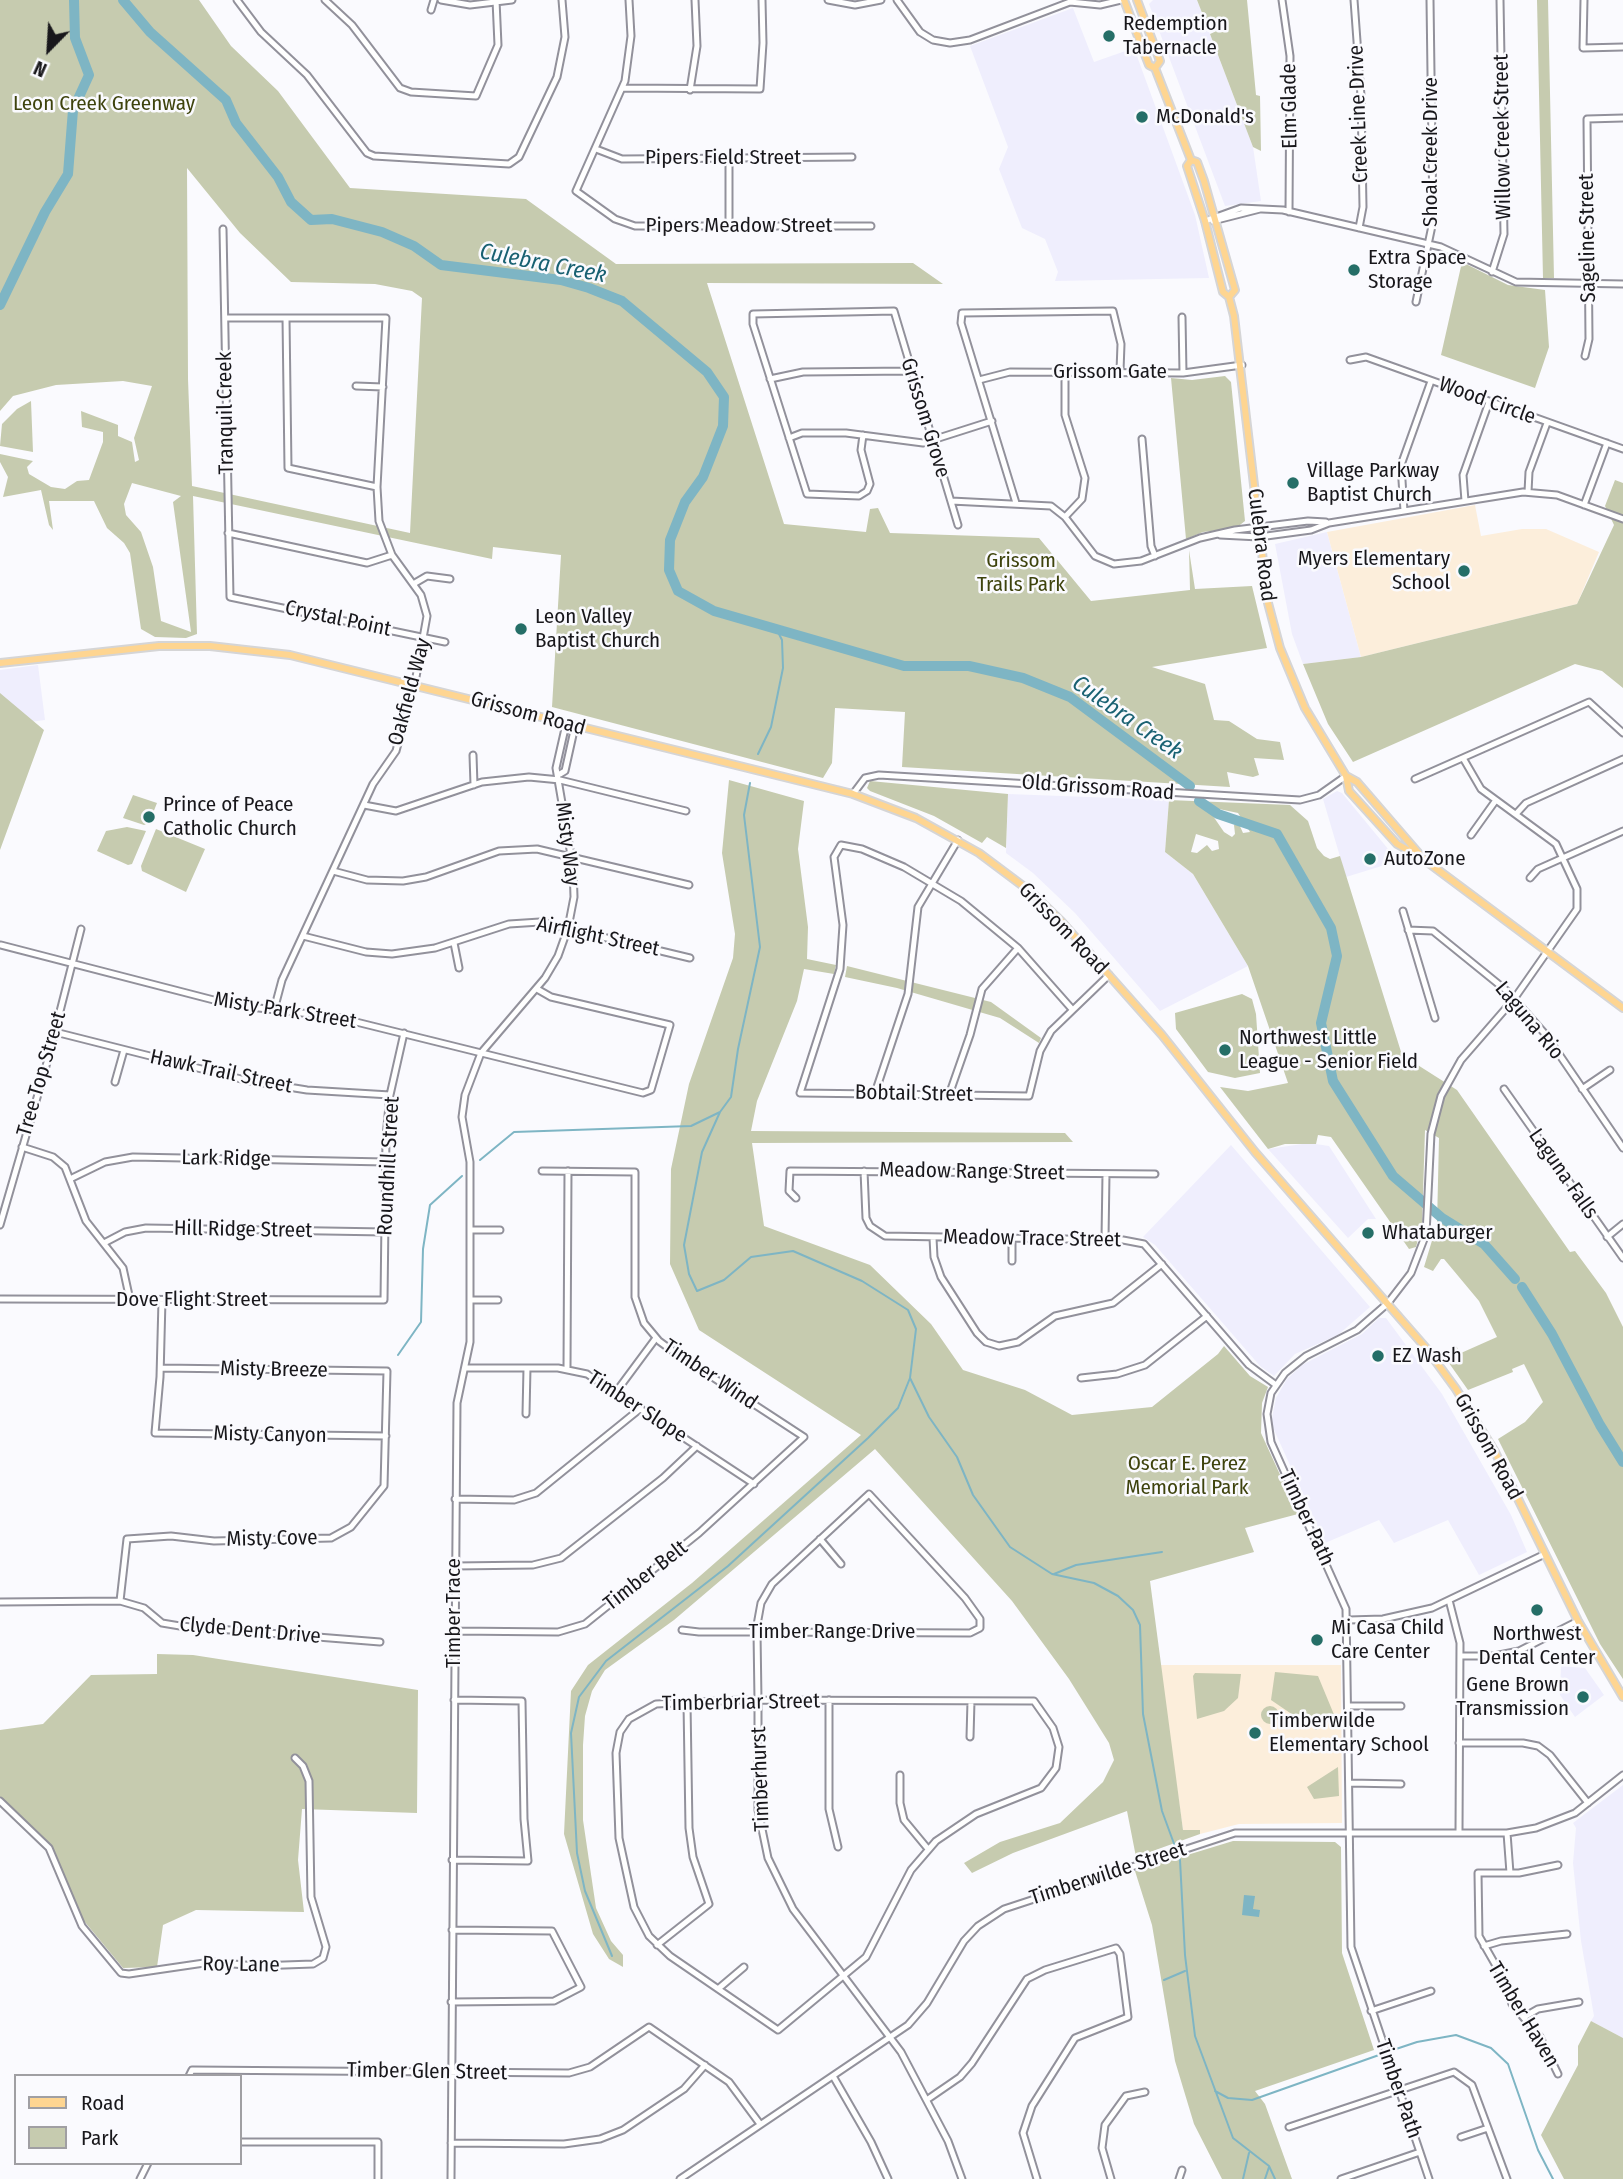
<!DOCTYPE html>
<html>
<head>
<meta charset="utf-8">
<style>
	body { margin:0 }
	#map { position:relative; width:1623px; height:2179px; overflow:hidden; background:#fafafe; font-family:"Fira Sans Condensed",sans-serif }
	canvas { display:block }
	.legend { position:absolute; left:14px; top:2074px; width:228px; height:91px; box-sizing:border-box; background:#fafafe; border:2px solid #a09fa3; margin:0; padding:9px 12px; list-style:none; font-size:21px; color:#18171b }
	.legend li { display:flex; align-items:center; gap:14px; height:35px }
	.legend b { width:35px; border:2px solid #a09fa3 }
	.north { position:absolute; left:14px; top:14px; width:70px; height:70px; -webkit-text-stroke:5px #fafafe; paint-order:stroke; rotate:204deg; font-size:19px; font-weight:700; line-height:28px; text-align:center; color:#18171b }
	.north::after { content:''; display:block; margin:auto; width:24px; height:32px; background:#18171b; clip-path:polygon(50% 0,100% 100%,50% 72%,0 100%) }
</style>
</head>
<body>
<div id="map">
<canvas width="1623" height="2179"></canvas>
<ul class="legend">
<li><b style="height:9px;background:#fed591"></b>Road</li>
<li><b style="height:19px;background:#c6cbaf"></b>Park</li>
</ul>
<div class="north">N</div>
</div>
<script>
const ctx = document.querySelector('canvas').getContext('2d');
ctx.lineJoin = 'round';
function fill(path, color) {
  ctx.fillStyle = color;
  ctx.fill(path, 'evenodd');
}
function shape(rows) {
  const path = new Path2D();
  for (const r of rows) {
    if (r.length === 3) {
      path.moveTo(r[0] + r[2], r[1]);
      path.arc(r[0], r[1], r[2], 0, 2 * Math.PI);
      continue;
    }
    path.moveTo(r[0], r[1]);
    for (let i = 2; i < r.length; i += 2) path.lineTo(r[i], r[i + 1]);
  }
  return path;
}
function trace(path, color, width, dash) {
  ctx.strokeStyle = color;
  ctx.lineWidth = width;
  ctx.lineCap = dash ? 'butt' : 'round';
  ctx.setLineDash(dash || []);
  ctx.stroke(path);
}
function drawText(font, color, halo, rows, align = 'center') {
  ctx.font = font + ' "Fira Sans Condensed",sans-serif';
  ctx.lineWidth = 5;
  ctx.setLineDash([]);
  ctx.textBaseline = 'middle';
  ctx.strokeStyle = halo;
  ctx.fillStyle = color;
  for (const [text, x, y, turn = 0] of rows) {
    ctx.save();
    ctx.translate(x, y);
    ctx.rotate((+turn || 0) * Math.PI / 180);
    ctx.textAlign = isNaN(turn) ? turn : align;
    if (halo) ctx.strokeText(text, 0, 0);
    ctx.fillText(text, 0, 0);
    ctx.restore();
  }
}
const built = shape([
	[1153,0,1197,0,1253,147,1261,201,1225,206,1149,4],
	[1073,8,1094,62,1134,48,1195,215,1209,278,1055,281,1058,272,1045,239,1022,228,999,169,1008,147,970,46],
	[1327,532,1361,657,1303,664,1292,634,1275,544],
	[38,665,45,720,0,726,0,670],
	[1337,791,1342,793,1398,861,1346,877,1323,799],
	[1008,794,1169,800,1165,852,1193,874,1248,966,1160,1011,1075,913,1033,873,1006,853],
	[1309,1143,1329,1146,1376,1219,1368,1219,1348,1238,1268,1149],
	[1231,1145,1370,1307,1338,1335,1295,1354,1274,1376,1260,1366,1155,1245,1143,1237],
	[1379,1318,1386,1318,1442,1394,1511,1515,1527,1552,1479,1575,1448,1520,1394,1543,1379,1520,1325,1543,1271,1423,1276,1398,1287,1379,1302,1365,1362,1334],
	[1561,1666,1585,1668,1604,1695,1575,1717,1560,1695],
	[1623,1785,1623,2038,1591,2021,1594,2016,1581,1941,1573,1863,1576,1828,1573,1823]
]);
const education = shape([
	[1475,505,1481,536,1522,529,1546,529,1599,552,1577,604,1361,657,1327,532],
	[1159,1665,1341,1665,1342,1823,1239,1824,1200,1834,1199,1830,1183,1830]
]);
const green = shape([
	[0,0,199,0,231,46,278,91,350,188,526,199,616,264,913,263,943,284,707,283,784,524,866,532,870,509,878,508,890,533,1039,538,1091,601,1190,590,1189,550,1195,589,1252,586,1267,648,1152,667,1205,684,1214,720,1229,721,1257,739,1280,742,1284,760,1254,758,1259,775,1253,777,1227,772,1230,787,902,767,905,712,835,708,832,763,823,778,552,707,561,555,493,547,492,559,193,496,197,634,186,638,155,637,141,629,130,553,124,543,107,528,94,501,49,501,53,530,49,525,41,490,3,497,8,477,0,462,0,454,33,461,27,467,29,474,51,487,65,489,77,481,89,480,103,442,103,432,82,427,81,411,118,425,118,436,132,442,135,462,139,460,134,438,152,386,123,381,56,385,13,396,0,411],
	[187,168,240,233,291,282,375,284,412,291,422,298,410,533,192,486,188,379],
	[132,483,181,496,173,502,191,632,161,621,153,567,141,532,126,515,124,504],
	[1197,0,1247,0,1256,95,1260,96,1261,151,1253,147,1210,34,1221,29,1217,19,1206,23],
	[1537,0,1548,0,1554,278,1543,278],
	[1462,262,1508,285,1545,290,1549,347,1535,388,1441,355],
	[1225,376,1231,382,1245,521,1236,528,1203,532,1186,539,1171,378,1192,380],
	[31,401,33,452,0,446,2,424,17,409],
	[1615,480,1623,483,1623,688,1602,671,1575,664,1353,762,1328,724,1303,664,1361,657,1577,604,1614,525,1605,506],
	[0,693,44,730,0,850],
	[729,780,804,801,798,849,808,927,807,959,836,965,834,974,804,969,797,1001,757,1101,751,1131,1065,1133,1073,1142,752,1143,764,1226,870,1265,931,1324,963,1370,1025,1390,1072,1415,1152,1407,1218,1354,1224,1346,1250,1376,1268,1387,1262,1403,1261,1433,1298,1514,1245,1528,1254,1552,1150,1581,1183,1830,1200,1830,1200,1834,1136,1857,1127,1811,1013,1853,972,1873,964,1863,1000,1842,1060,1823,1103,1782,1114,1760,1109,1743,1069,1679,1012,1601,875,1449,674,1620,605,1670,592,1691,585,1716,583,1745,583,1820,596,1908,611,1941,623,1955,623,1967,609,1959,593,1934,564,1834,571,1691,588,1665,692,1583,861,1435,699,1330,670,1264,671,1169,689,1084,733,958,735,934,722,853],
	[870,781,1008,794,1006,848,987,837,982,843,934,816,870,791,867,788],
	[133,795,157,803,149,823,144,825,123,818],
	[1169,800,1290,805,1308,821,1317,848,1324,856,1330,859,1340,856,1402,1055,1457,1090,1570,1252,1575,1251,1606,1293,1623,1327,1623,1679,1600,1644,1498,1439,1525,1422,1543,1402,1524,1364,1512,1369,1513,1372,1468,1390,1444,1356,1456,1346,1461,1353,1497,1337,1479,1301,1444,1259,1441,1259,1433,1271,1424,1267,1437,1224,1439,1138,1425,1130,1422,1224,1416,1247,1409,1249,1331,1137,1318,1135,1316,1144,1285,1144,1268,1149,1220,1087,1248,1091,1288,1083,1248,966,1193,874,1165,852],
	[1219,809,1238,813,1250,832,1243,833,1239,824,1234,825,1235,834,1232,837,1224,832,1213,816],
	[1196,834,1218,841,1219,849,1212,851,1207,845,1197,853,1191,852],
	[127,827,146,831,132,864,128,865,97,851,106,831],
	[156,829,205,849,186,892,142,871,141,866],
	[847,966,991,1002,1041,1038,1039,1043,1000,1018,897,988,845,977],
	[1242,994,1252,999,1256,1014,1260,1073,1235,1078,1208,1072,1176,1029,1175,1013],
	[157,1654,193,1655,418,1690,417,1813,302,1809,298,1860,304,1912,196,1910,163,1925,157,1967,123,1968,84,1921,51,1846,0,1798,0,1730,43,1724,91,1675,157,1674],
	[1275,1672,1318,1676,1335,1717,1316,1730,1300,1713,1296,1717,1271,1700],
	[1195,1673,1241,1674,1238,1698,1224,1711,1197,1719,1193,1676],
	[1270,1715,9],
	[1338,1767,1339,1796,1314,1799,1307,1787],
	[1233,1841,1335,1842,1341,1847,1342,1953,1374,2050,1255,2091,1265,2104,1292,2179,1222,2179,1194,2124,1175,2061,1152,1925,1135,1871],
	[1591,2021,1623,2038,1623,2179,1564,2179,1541,2135,1578,2065,1578,2046]
]);
const water = shape([
	[1244,1895,1255,1896,1253,1909,1260,1910,1259,1917,1242,1915]
]);
const stream = shape([
	[758,754,771,727,783,668,782,640,776,628],
	[750,783,744,815,760,947,738,1049,731,1097,720,1112,702,1152,684,1245,689,1274,697,1291,724,1280,751,1257,793,1251,862,1281,908,1310,916,1329,910,1378,929,1417,957,1457,973,1495,1010,1547,1052,1574,1094,1583,1118,1596,1133,1610,1140,1625,1143,1714,1162,1811,1180,1860,1185,1955,1195,2036,1233,2138,1269,2166,1275,2179],
	[480,1160,514,1132,691,1126,720,1112],
	[398,1355,421,1322,423,1249,430,1205,462,1176],
	[1054,1574,1076,1565,1162,1552],
	[612,1956,585,1891,577,1853,571,1733,579,1697,606,1661,728,1566,868,1438,898,1408,910,1378],
	[1164,1980,1185,1971],
	[1390,2051,1417,2042,1456,2035,1491,2048,1508,2064,1538,2150,1553,2179],
	[1215,2091,1228,2098,1252,2100,1379,2055],
	[1243,2179,1249,2153],
	[1265,2179,1269,2167]
]);
const river = shape([
	[123,0,150,32,226,100,236,123,278,177,291,202,311,220,332,219,382,232,414,246,441,265,561,280,589,288,622,301,707,372,724,397,723,426,703,477,685,502,670,540,669,570,678,591,714,611,904,666,969,666,1023,678,1070,697,1190,786],
	[0,305,45,212,68,174,73,110,89,75,75,38,74,0],
	[1199,801,1218,814,1277,834,1331,928,1337,956,1321,1023,1333,1081,1393,1176,1442,1218,1484,1244,1515,1279],
	[1522,1287,1552,1334,1600,1425,1623,1462]
]);
const minor = shape([
	[237,0,261,32,307,75,367,153,374,156,509,164,519,157,557,77,565,37,562,0],
	[325,0,352,25,400,88,411,92,476,96,498,45,496,0],
	[441,0,470,5,512,0],
	[629,0,631,36,625,81,576,191,615,219,635,226,871,226],
	[828,0,855,5,881,0],
	[897,0,920,32,933,40,950,43,970,40,1070,2,1100,5,1121,0],
	[1282,0,1290,56,1289,212],
	[1354,0,1361,96,1363,207,1359,228],
	[1584,0,1583,48,1623,47],
	[431,10,434,0],
	[623,88,760,89,763,43,762,0],
	[690,90,697,46,695,0],
	[596,149,622,159,852,157],
	[729,158,729,226],
	[1205,221,1241,208,1283,210,1441,247,1516,282,1623,284],
	[1213,221,1260,209],
	[223,229,230,597,445,642],
	[1492,272,1504,234,1500,0],
	[1416,302,1433,221,1430,0],
	[1182,317,1183,373],
	[225,318,386,318,377,487,379,521,392,555,421,595,427,616,416,677,396,751,373,784,282,980,274,1010],
	[286,318,288,468,377,487],
	[1585,356,1589,339,1587,119,1623,118],
	[1350,360,1366,357,1623,449],
	[770,379,803,372,911,371],
	[979,380,1010,372,1183,373,1242,365],
	[356,386,383,387],
	[863,435,861,450,870,484,867,491,859,496,807,494,753,324,753,314,894,311,958,525],
	[789,438,802,433,846,433,923,443,992,421],
	[1142,439,1151,546,1155,556],
	[1528,492,1529,472,1547,423],
	[951,501,1051,506,1065,517,1095,556,1114,564,1141,561,1200,538,1235,530,1308,521,1326,522],
	[1465,501,1463,475,1489,402],
	[1016,503,961,323,962,313,1113,311,1121,344,1120,371],
	[1584,505,1607,443],
	[1404,511,1401,465,1431,381],
	[1065,517,1082,499,1085,478,1065,415,1065,372],
	[228,533,367,563,392,555],
	[1220,535,1259,537,1311,530,1329,523,1523,492,1557,495,1623,519],
	[415,583,427,576,450,579],
	[473,755,474,785],
	[560,774,565,771,575,726],
	[1415,779,1589,702,1623,733],
	[853,794,865,778,879,775,1300,800,1319,795,1346,776],
	[364,805,396,811,482,782,529,777,560,780,686,811],
	[1516,814,1526,803,1623,759],
	[1471,835,1496,800],
	[333,871,367,880,403,881,426,877,499,851,537,849,689,885],
	[1530,878,1538,869,1623,831],
	[1403,911,1435,1018],
	[1408,930,1433,931,1507,991,1546,1035,1623,1148],
	[303,936,366,952,392,954,435,948,509,924,540,922,690,958],
	[454,943,459,968],
	[1,945,233,1005,336,1017,643,1093,651,1090,670,1025,551,997,537,989],
	[1071,1008,1018,948,961,901,904,867,862,849,841,845,834,857,843,925,840,969,800,1093,1029,1096,1040,1051,1051,1031,1109,975],
	[55,1032,245,1080,307,1090,390,1095],
	[115,1082,124,1050],
	[1504,1089,1623,1258],
	[1582,1089,1610,1070],
	[875,1093,908,994,918,907,958,840],
	[949,1095,970,1035,982,989,1018,948],
	[22,1147,53,1157,65,1167,86,1221,123,1268,130,1300],
	[864,1171,866,1218,870,1226,885,1236,1123,1240,1144,1244,1249,1365,1276,1385],
	[70,1179,105,1162,133,1157,386,1162],
	[796,1198,789,1191,790,1171,1155,1174],
	[0,1225,45,1070,81,929],
	[471,1230,500,1230],
	[1607,1237,1623,1224],
	[933,1238,934,1257,941,1277,977,1333,986,1342,999,1346,1018,1342,1055,1316,1113,1303,1162,1264],
	[1105,1239,1106,1174],
	[104,1243,125,1232,146,1228,385,1232],
	[1012,1261,1012,1238],
	[0,1299,384,1300,386,1137,390,1095,404,1033],
	[162,1300,160,1377,155,1433,386,1436],
	[470,1300,498,1300],
	[467,1368,558,1368,587,1374,754,1484],
	[567,1368,568,1171],
	[1081,1378,1117,1374,1145,1365,1207,1316],
	[616,1392,656,1338],
	[526,1414,527,1368],
	[455,1499,514,1500,536,1493,641,1408],
	[820,1539,841,1564],
	[455,1566,533,1565,561,1558,663,1478,697,1446],
	[1449,1600,1460,1643,1459,1831],
	[120,1601,127,1539,171,1536,214,1541,331,1538,351,1527,384,1486,387,1371,161,1368],
	[0,1602,120,1601,144,1608,162,1623,180,1626,380,1642],
	[1349,1620,1383,1619,1432,1608,1545,1554],
	[682,1630,699,1632,757,1632,970,1633,980,1628,980,1619,965,1598,869,1494,772,1584,761,1603,757,1625,757,1632,758,1700,758,1810,768,1858,793,1909,901,2052,948,2141,962,2179],
	[454,1631,558,1632,585,1624,699,1533,804,1437,674,1352,659,1341,644,1323,635,1297,635,1172,542,1171],
	[1460,1656,1494,1656,1519,1651,1578,1621],
	[742,1700,1034,1701,1053,1728,1059,1747,1056,1768,1041,1788,976,1814,936,1841,911,1870,866,1957,778,2030,670,1956,649,1936,634,1907,619,1838,616,1753,620,1732,629,1719,656,1704,742,1700],
	[829,1700,829,1809,838,1847],
	[1349,1706,1401,1706],
	[970,1737,971,1701],
	[1459,1743,1523,1743,1538,1746,1550,1755,1588,1803],
	[900,1775,900,1803,904,1820,928,1849],
	[1349,1783,1401,1784],
	[0,1801,49,1848,82,1926,121,1973,129,1974,211,1962,256,1966,313,1964,323,1958,326,1947,311,1897,309,1781,303,1766,295,1758],
	[1507,1833,1510,1873],
	[452,1860,528,1861,524,1819,522,1701,454,1700],
	[1558,1865,1519,1873,1478,1873,1479,1936,1503,1978,1512,2004,1540,2037,1558,2074],
	[657,1945,709,1904,693,1857,689,1828,687,1703],
	[1484,1946,1501,1941,1567,1934],
	[718,1989,744,1967],
	[451,2002,554,2001,581,1987,552,1931,452,1930],
	[1371,2011,1431,1991],
	[1524,2017,1538,2009,1579,2002],
	[189,2076,192,2070,569,2073,590,2067,649,2027,729,2082,760,2124],
	[833,2076,871,2142,888,2179],
	[928,2099,960,2077,972,2063,1027,1979,1045,1970,1116,1948,1120,1954,1128,2017,1075,2038,1032,2106,1023,2133,1037,2179],
	[1289,2127,1454,2072,1472,2085,1507,2179],
	[1461,2137,1488,2128],
	[240,2142,378,2142,378,2179],
	[451,2143,564,2144,600,2139,623,2130,684,2089,705,2065],
	[140,2179,148,2163],
	[451,2179,457,1403,470,1342,470,1162,462,1117,465,1095,481,1053,545,978,558,956,568,928,574,897,573,867,556,768,566,724],
	[680,2179,908,2025,927,2003,964,1941,978,1926,1004,1909,1235,1833,1507,1833,1536,1828,1575,1813,1623,1775],
	[1111,2179,1102,2148,1105,2125,1126,2096,1145,2092],
	[1179,2179,1182,2170],
	[1341,2179,1420,2152],
	[1429,2179,1351,1947,1346,1609,1271,1442,1267,1414,1271,1393,1285,1373,1306,1356,1357,1330,1388,1303,1411,1273,1426,1234,1431,1134,1441,1096,1461,1060,1514,999,1577,909,1577,889,1556,844,1481,789,1463,758]
]);
const major = shape([
	[1124,0,1149,65,1155,68,1191,160,1197,162,1204,181,1233,283,1235,290,1229,297],
	[1137,0,1160,61,1155,68],
	[1191,160,1187,166,1205,221,1223,292,1229,297,1234,316,1268,603,1280,648,1305,708,1346,776,1349,791,1397,844,1422,858,1623,1008],
	[0,663,159,646,210,646,290,655,853,794,916,818,979,853,1031,892,1061,921,1162,1035,1255,1152,1426,1348,1456,1389,1495,1452,1578,1621,1623,1697],
	[1346,776,1357,782,1420,855]
]);
const markers = [
	[1109,36,7,"#256e67"],
	[1142,117,7,"#256e67"],
	[1354,270,7,"#256e67"],
	[1293,483,7,"#256e67"],
	[1464,571,7,"#256e67"],
	[521,629,7,"#256e67"],
	[149,817,7,"#256e67"],
	[1370,859,7,"#256e67"],
	[1225,1050,7,"#256e67"],
	[1368,1233,7,"#256e67"],
	[1378,1356,7,"#256e67"],
	[1537,1610,7,"#256e67"],
	[1317,1640,7,"#256e67"],
	[1583,1697,7,"#256e67"],
	[1255,1733,7,"#256e67"]
];
const poiNames = [
	["Redemption",1123,24],
	["Tabernacle",1123,48],
	["McDonald's",1156,117],
	["Extra Space",1368,258],
	["Storage",1368,282],
	["Village Parkway",1307,471],
	["Baptist Church",1307,495],
	["Myers Elementary",1450,559,"right"],
	["School",1450,583,"right"],
	["Leon Valley",535,617],
	["Baptist Church",535,641],
	["Prince of Peace",163,805],
	["Catholic Church",163,829],
	["AutoZone",1384,859],
	["Northwest Little",1239,1038],
	["League - Senior Field",1239,1062],
	["Whataburger",1382,1233],
	["EZ Wash",1392,1356],
	["Mi Casa Child",1331,1628],
	["Care Center",1331,1652],
	["Northwest",1537,1634,"center"],
	["Dental Center",1537,1658,"center"],
	["Gene Brown",1569,1685,"right"],
	["Transmission",1569,1709,"right"],
	["Timberwilde",1269,1721],
	["Elementary School",1269,1745]
];
const parkNames = [
	["Leon Creek Greenway",104,104],
	["Grissom",1021,561],
	["Trails Park",1021,585],
	["Oscar E. Perez",1187,1464],
	["Memorial Park",1187,1488]
];
const streetNames = [
	["Elm Glade",1290,106,-91],
	["Creek Line Drive",1359,114,-92],
	["Willow Creek Street",1503,137,-91],
	["Shoal Creek Drive",1431,152,-90],
	["Pipers Field Street",723,158],
	["Pipers Meadow Street",739,226],
	["Sageline Street",1588,238,-91],
	["Grissom Gate",1110,372],
	["Wood Circle",1487,401,20],
	["Tranquil Creek",226,413,-91],
	["Grissom Grove",925,418,73],
	["Culebra Road",1261,545,83],
	["Crystal Point",338,619,12],
	["Oakfield Way",410,692,-75],
	["Grissom Road",528,714,15],
	["Old Grissom Road",1098,788,4],
	["Misty Way",567,844,83],
	["Grissom Road",1063,929,46],
	["Airflight Street",598,937,12],
	["Misty Park Street",285,1011,9],
	["Laguna Rio",1529,1021,50],
	["Hawk Trail Street",221,1072,12],
	["Tree Top Street",42,1074,-74],
	["Bobtail Street",914,1094,1],
	["Lark Ridge",226,1159,1],
	["Roundhill Street",389,1166,-87],
	["Meadow Range Street",972,1172,1],
	["Laguna Falls",1563,1174,55],
	["Hill Ridge Street",243,1230,1],
	["Meadow Trace Street",1032,1239,1],
	["Dove Flight Street",192,1300],
	["Misty Breeze",274,1370,1],
	["Timber Wind",710,1375,34],
	["Timber Slope",637,1407,33],
	["Misty Canyon",270,1435,1],
	["Grissom Road",1488,1447,61],
	["Timber Path",1306,1518,65],
	["Misty Cove",272,1539,-1],
	["Timber Belt",646,1576,-38],
	["Timber Trace",454,1613,-90],
	["Clyde Dent Drive",250,1631,5],
	["Timber Range Drive",832,1632],
	["Timberbriar Street",741,1703,-1],
	["Timberhurst",761,1779,-92],
	["Timberwilde Street",1108,1874,-18],
	["Roy Lane",241,1965,1],
	["Timber Haven",1523,2015,59],
	["Timber Glen Street",427,2072,1],
	["Timber Path",1398,2089,71]
];
const waterNames = [
	["Culebra Creek",543,264,11],
	["Culebra Creek",1127,718,35]
];
fill(built, '#efeefd');
fill(education, '#fceedb');
fill(green, '#c6cbaf');
fill(water, '#7eb5c4');
trace(stream, '#7eb5c4', 2);
trace(river, '#7eb5c4', 10);
trace(minor, '#92919b', 9);
trace(major, '#d5d5d6', 10);
trace(minor, '#fff', 5);
trace(major, '#fed591', 6);
for (const [x, y, r, color] of markers) {
  const dot = new Path2D();
  dot.arc(x, y, r, 0, 2 * Math.PI);
  ctx.fillStyle = color;
  ctx.fill(dot);
  trace(dot, '#fafafe', 2.5);
}
drawText('21px', '#18171b', '#fafafe', poiNames, 'left');
drawText('21px', '#3e430d', '#fafafe', parkNames);
drawText('21px', '#18171b', '#fafafe', streetNames);
drawText('italic 23px', '#196172', '#fafafe', waterNames);
</script>
</body>
</html>
